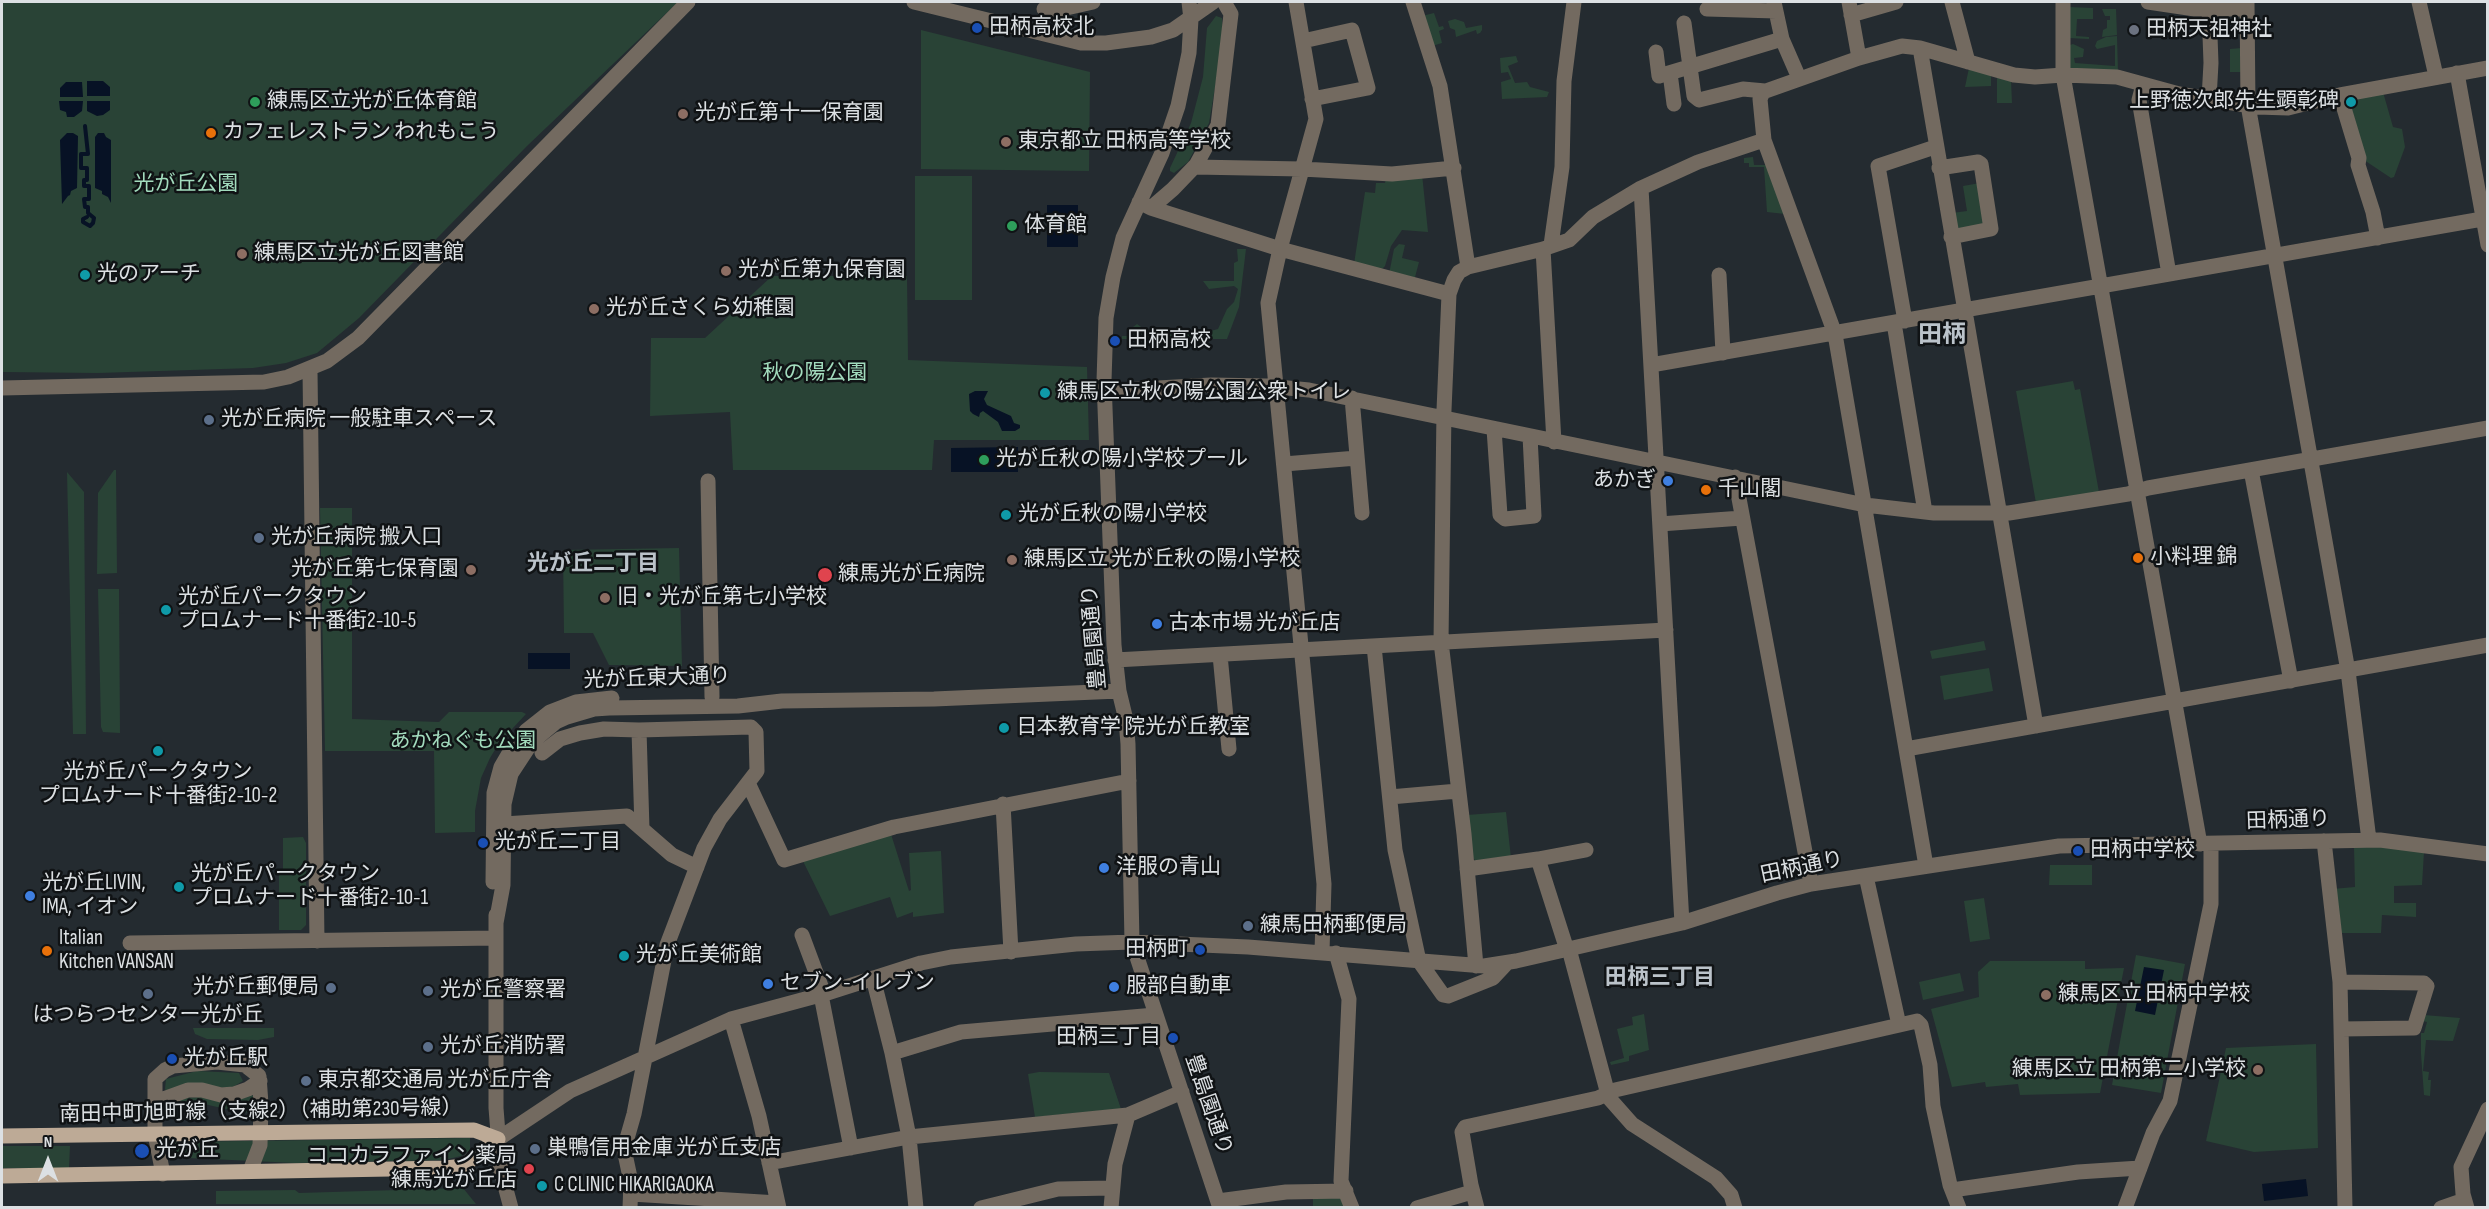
<!DOCTYPE html>
<html>
<head>
<meta charset="utf-8">
<style>
	body { margin:0 }
	#map { position:relative; width:2489px; height:1209px; overflow:hidden; background:#242b30; font-family:"Sofia Sans Condensed",sans-serif }
	canvas { display:block }
	.frame { position:absolute; inset:0; border:3px solid #dce0e3; pointer-events:none }
	.north { position:absolute; left:18px; top:1131px; width:60px; height:60px; -webkit-text-stroke:4px #101315; paint-order:stroke; rotate:0deg; font-size:16px; font-weight:700; line-height:24px; text-align:center; color:#dce0e3 }
	.north::after { content:''; display:block; margin:auto; width:21px; height:27px; background:#dce0e3; clip-path:polygon(50% 0,100% 100%,50% 72%,0 100%) }
</style>
</head>
<body>
<div id="map">
<canvas width="2489" height="1209"></canvas>
<div class="frame"></div>
<div class="north">N</div>
</div>
<script>
const ctx = document.querySelector('canvas').getContext('2d');
ctx.lineJoin = 'round';
function fill(path, color) {
  ctx.fillStyle = color;
  ctx.fill(path, 'evenodd');
}
function shape(rows) {
  const path = new Path2D();
  for (const r of rows) {
    path.moveTo(r[0], r[1]);
    for (let i = 2; i < r.length; i += 2) path.lineTo(r[i], r[i + 1]);
  }
  return path;
}
function trace(path, color, width, dash) {
  ctx.strokeStyle = color;
  ctx.lineWidth = width;
  ctx.lineCap = dash ? 'butt' : 'round';
  ctx.setLineDash(dash || []);
  ctx.stroke(path);
}
function drawText(font, color, halo, rows, align = 'center') {
  ctx.font = font + ' "Sofia Sans Condensed","Noto Sans JP",sans-serif';
  ctx.lineWidth = 5;
  ctx.setLineDash([]);
  ctx.textBaseline = 'middle';
  ctx.strokeStyle = halo;
  ctx.fillStyle = color;
  for (const [text, x, y, turn = 0] of rows) {
    ctx.save();
    ctx.translate(x, y);
    ctx.rotate((+turn || 0) * Math.PI / 180);
    ctx.textAlign = isNaN(turn) ? turn : align;
    if (halo) ctx.strokeText(text, 0, 0);
    ctx.fillText(text, 0, 0);
    ctx.restore();
  }
}
const green = shape([
	[2,2,678,2,527,146,359,318,317,353,286,363,253,368,98,373,2,372],
	[2069,7,2093,8,2093,19,2077,19,2076,36,2089,37,2089,39,2068,38],
	[2102,9,2116,9,2117,35,2102,37,2103,30,2107,28,2107,20,2110,20,2110,16,2105,16],
	[1434,13,1439,27,1443,26,1444,29,1439,31,1442,43,1432,46,1422,16],
	[1216,16,1222,18,1223,40,1209,123,1188,162,1174,173,1170,171,1170,168,1191,123,1203,77,1207,28],
	[1455,19,1464,22,1466,28,1482,25,1482,30,1480,33,1477,34,1476,30,1456,37,1455,30,1450,28,1448,21],
	[921,30,1090,72,1089,171,921,169],
	[2117,36,2118,72,2068,69,2070,45,2073,44,2084,49,2083,57,2074,58,2075,63,2115,66,2115,45,2097,49,2095,46,2097,41,2106,37],
	[2242,48,2242,72,2230,72,2230,49],
	[1516,56,1518,62,1508,66,1515,83,1527,82,1530,87,1549,92,1547,97,1502,99,1501,82,1511,79,1508,72,1501,73,1500,58],
	[1969,68,1991,75,1991,86,1965,87],
	[1999,77,2011,80,2012,103,1997,103,1997,78],
	[2383,92,2393,127,2402,129,2405,147,2394,177,2391,178,2364,160,2349,106,2353,105,2352,98],
	[1753,157,1754,165,1767,165,1785,214,1767,212,1764,167,1749,167,1749,163,1744,163,1744,158],
	[1422,174,1428,232,1402,230,1391,246,1385,266,1380,271,1354,264,1365,192,1375,193,1376,183,1385,183,1386,177],
	[915,176,972,176,972,300,915,300],
	[1980,183,1987,222,1959,231,1952,213,1967,211,1963,186],
	[1399,244,1405,245,1402,258,1419,262,1414,281,1389,274,1394,249],
	[1237,249,1246,249,1239,307,1227,339,1122,339,1122,336,1141,336,1141,328,1133,327,1137,324,1148,332,1165,334,1203,333,1218,329,1227,309,1234,302,1238,289,1234,286,1209,289,1203,281,1234,281,1234,263,1238,261],
	[772,276,907,276,908,360,1087,367,1089,440,934,440,932,470,733,470,730,412,650,416,651,338,705,338],
	[2073,381,2075,390,2080,389,2099,492,2036,503,2016,391],
	[114,470,116,470,117,573,97,574,98,493],
	[67,472,84,492,86,734,73,734],
	[320,508,352,508,352,719,439,722,449,712,522,712,526,714,499,743,490,758,481,778,475,811,475,832,435,833,434,751,325,751],
	[679,548,682,666,609,665,593,633,564,633,563,550],
	[98,589,119,589,120,733,103,732,101,727],
	[1984,641,1986,650,1932,659,1930,651],
	[1989,668,1993,691,1944,700,1940,676],
	[1506,812,1511,858,1477,862,1472,857,1467,815],
	[890,831,909,891,911,890,909,853,941,851,944,913,913,917,913,912,897,918,890,897,830,916,802,859],
	[303,837,306,843,306,925,301,930,279,930,279,875,283,874,283,838],
	[2354,847,2392,847,2424,852,2422,885,2394,886,2394,903,2416,903,2416,917,2382,915,2381,933,2336,933,2332,889,2355,887],
	[2050,865,2092,865,2092,885,2049,885],
	[1984,898,1990,939,1970,942,1964,901],
	[2136,955,2185,964,2161,1093,2112,1085],
	[1990,961,2085,961,2085,969,2124,968,2100,1093,2020,1095,2018,1084,1986,1087,1985,1082,1952,1087,1931,1009,1979,997,1978,972],
	[1960,973,1964,991,1923,1000,1919,982],
	[1644,1014,1649,1050,1629,1056,1629,1061,1611,1065,1610,1062,1624,1058,1617,1029,1633,1025,1632,1017],
	[2424,1015,2460,1018,2453,1041,2426,1040,2423,1071,2429,1072,2428,1080,2431,1080,2430,1096,2424,1095,2421,1054,2421,1033,2424,1033,2427,1022,2422,1021],
	[193,1028,274,1028,274,1037,258,1040,207,1039,195,1034],
	[2316,1044,2318,1148,2254,1152,2206,1141,2226,1048],
	[197,1071,239,1073,243,1081,231,1088,166,1091,165,1089,166,1079],
	[1039,1072,1109,1073,1121,1109,1035,1117,1028,1074],
	[251,1094,253,1096,254,1111,244,1113,204,1104,188,1103,167,1111,164,1110,164,1105,184,1098],
	[470,1138,470,1150,461,1156,444,1160,295,1163,167,1157,166,1153,169,1142],
	[2,1146,70,1146,69,1168,2,1168],
	[463,1188,476,1204,216,1204,216,1191,295,1190,299,1193],
	[1313,1196,1343,1197,1347,1207,1313,1207]
]);
const water = shape([
	[87,81,103,81,110,87,110,96,87,96],
	[66,82,82,82,83,97,60,97,60,88],
	[59,101,83,101,82,111,74,117,67,117,66,112,60,110],
	[87,101,110,101,110,110,103,115,97,116,87,111],
	[67,133,73,133,78,136,77,188,71,191,70,195,68,196,62,204,60,140],
	[98,133,104,133,106,137,111,140,111,203,108,197,102,194,102,191,95,188,95,137],
	[1047,205,1078,205,1078,247,1047,247],
	[975,391,988,391,984,399,987,405,1011,416,1014,423,1020,425,1020,428,1015,431,1002,431,998,422,983,411,980,413,979,417,973,414,970,411,969,394],
	[1018,447,1018,472,951,472,951,448],
	[528,653,570,653,570,669,528,669],
	[2144,967,2164,970,2155,1015,2135,1011],
	[2306,1179,2308,1196,2264,1201,2262,1184]
]);
const stream = shape([
	[85,126,88,154,81,154,81,168,87,168,87,180,84,180,84,186,89,186,89,199,84,199,85,207,88,207,88,213,94,218,93,223,90,226,83,222,83,219,87,217]
]);
const minor = shape([
	[914,2,1081,43,1106,43,1151,37,1173,30,1213,2],
	[1189,2,1191,19,1189,53,1178,106,1162,153,1123,238,1113,277,1106,318,1104,381,1114,645,1119,691,1126,720,1128,744,1132,942,1220,1208],
	[1296,2,1316,119,1280,249,1268,303,1324,884,1322,952],
	[1413,2,1440,86,1468,267],
	[1774,2,1782,39,1799,78],
	[1849,2,1859,58],
	[1952,2,1968,62],
	[2063,2,2063,75,2200,844],
	[2148,2,2195,9,2247,9],
	[2247,2,2248,105,2348,671,2369,840],
	[2419,2,2436,76],
	[1044,9,1062,9,1093,2],
	[1707,9,1776,11],
	[1851,15,1896,2],
	[1684,23,1694,96,1699,100,1743,89,1765,91],
	[1303,41,1352,30,1368,88,1312,99],
	[1920,48,2036,726],
	[1656,52,1659,76,1782,39],
	[1670,73,1674,104],
	[2457,73,2488,245],
	[2143,85,2139,100,2169,274],
	[2340,95,2359,158,2358,165,2373,212,2378,238],
	[2209,99,2211,63,2209,9],
	[1194,167,1302,169,1392,174,1454,168],
	[1939,168,1978,162,1981,164,1991,229,1951,237],
	[1641,188,1682,923],
	[1139,202,1151,208,1280,249,1449,294],
	[1151,208,1173,189,1196,165,1218,125,1231,14,1224,2],
	[1551,245,1562,167,1564,81,1574,2],
	[1543,249,1554,442],
	[1719,275,1723,353],
	[1905,321,1878,166,1935,147],
	[1894,323,1925,512],
	[1651,365,2488,218],
	[310,370,317,941],
	[2,388,264,382,288,377,327,361,358,338,688,2],
	[1105,391,1211,385,1267,386,1309,390,1865,505,1934,513,2009,513,2128,494,2148,488,2488,428],
	[1352,398,1362,513],
	[1494,429,1500,515,1505,519,1534,516,1530,436],
	[1284,464,1357,458],
	[2251,470,2291,681],
	[1735,477,1811,884],
	[708,481,712,697],
	[1660,524,1742,518],
	[1374,646,1395,850,1419,961,1443,995,1448,996,1493,978,1507,963],
	[1220,655,1229,749],
	[1115,660,1666,630],
	[1906,749,2488,645],
	[542,753,560,739,580,733,604,729,639,730],
	[749,785,784,860,894,827,1129,781],
	[1390,797,1458,791],
	[1003,804,1011,952],
	[504,824,627,816,672,855,697,867],
	[2324,841,2340,982,2345,1208],
	[1538,859,1586,850],
	[1926,866,1835,334,1764,140,1760,99,1763,92,1859,58,1902,46,1920,48,2014,75,2035,77,2063,75,2117,77,2179,94,2257,107,2288,108,2340,95,2488,68],
	[1467,869,1538,859,1567,950],
	[1866,876,1899,1025],
	[493,882,494,793,501,767,508,755,526,731,550,712,576,702,612,698],
	[496,915,496,1108,501,1171,511,1208],
	[496,923,503,885,504,804,511,774,532,742,556,722,567,717,594,709,609,708,738,706,782,701,934,699,1119,691],
	[802,935,824,994],
	[130,943,496,938],
	[1569,949,1609,1098,1632,1124,1716,1178,1731,1195,1735,1208],
	[1336,953,1349,999,1341,1181,1352,1208],
	[1476,966,1464,834,1441,642,1444,410,1449,294,1454,280,1459,272,1468,267,1543,249,1569,240,1593,217,1641,188,1698,162,1764,140],
	[873,978,892,1053,909,1137,916,1208],
	[2340,982,2424,983,2427,986,2414,1028,2341,1029],
	[821,995,851,1148],
	[731,1019,759,1116,779,1208],
	[892,1053,961,1032,1155,1015],
	[155,1102,188,1090,202,1090,221,1095,234,1094,248,1089,260,1081],
	[498,1139,570,1091,731,1019,824,994,921,963,951,957,1076,944,1132,942,1248,947,1484,966,1516,961,1682,923,1777,893,1811,884,2059,846,2380,840,2488,854],
	[769,1163,909,1137,1128,1115,1182,1092],
	[163,1174,155,1134,155,1079,165,1070,173,1066,217,1062,245,1065,259,1076,261,1104,260,1145,250,1171],
	[1952,1190,2078,1172,2140,1168],
	[631,1194,778,1203],
	[1218,1201,1286,1192,1346,1191],
	[630,1208,631,1182,624,1149,634,1114,667,945,704,848,720,819,757,771,756,732,751,727,639,730,642,829],
	[981,1208,1058,1189,1112,1188],
	[1111,1208,1115,1164,1128,1115],
	[1417,1208,1472,1192],
	[1477,1208,1471,1185,1462,1132,1465,1127,1598,1098,1615,1090,1917,1021,1921,1025,1930,1065,1933,1106,1950,1185,1959,1208],
	[2125,1208,2153,1133,2170,1101,2211,904,2211,845],
	[2441,1208,2464,1200],
	[2467,1208,2463,1194,2461,1167,2488,1109]
]);
const major = shape([
	[2,1136,474,1130,498,1139,463,1166,446,1168,2,1176]
]);
const markers = [
	[977,28,6,"#1a4fb4"],
	[2134,30,6,"#6b7280"],
	[255,102,6,"#2e9e5b"],
	[2351,102,6,"#0f9aa8"],
	[683,114,6,"#8d6e63"],
	[211,133,6,"#e8710a"],
	[1006,142,6,"#8d6e63"],
	[1012,226,6,"#2e9e5b"],
	[242,254,6,"#8d6e63"],
	[726,271,6,"#8d6e63"],
	[85,275,6,"#0f9aa8"],
	[594,309,6,"#8d6e63"],
	[1115,341,6,"#1a4fb4"],
	[1045,393,6,"#0f9aa8"],
	[209,420,6,"#5c6f8a"],
	[984,460,6,"#2e9e5b"],
	[1668,481,6,"#3f7fe0"],
	[1706,490,6,"#e8710a"],
	[1006,515,6,"#0f9aa8"],
	[259,538,6,"#5c6f8a"],
	[2138,558,6,"#e8710a"],
	[1012,560,6,"#8d6e63"],
	[471,570,6,"#8d6e63"],
	[825,575,8,"#e0444e"],
	[605,598,6,"#8d6e63"],
	[166,610,6,"#0f9aa8"],
	[1157,624,6,"#3f7fe0"],
	[1004,728,6,"#0f9aa8"],
	[158,751,6,"#0f9aa8"],
	[483,843,6,"#1a4fb4"],
	[2078,851,6,"#1a4fb4"],
	[1104,868,6,"#3f7fe0"],
	[179,887,6,"#0f9aa8"],
	[30,896,6,"#3f7fe0"],
	[1248,926,6,"#5c6f8a"],
	[1200,950,6,"#1a4fb4"],
	[47,951,6,"#e8710a"],
	[624,956,6,"#0f9aa8"],
	[768,984,6,"#3f7fe0"],
	[1114,987,6,"#3f7fe0"],
	[331,988,6,"#5c6f8a"],
	[428,991,6,"#5c6f8a"],
	[148,994,6,"#5c6f8a"],
	[2046,995,6,"#8d6e63"],
	[1173,1038,6,"#1a4fb4"],
	[428,1047,6,"#5c6f8a"],
	[172,1059,6,"#1a4fb4"],
	[2258,1070,6,"#8d6e63"],
	[306,1081,6,"#5c6f8a"],
	[535,1149,6,"#5c6f8a"],
	[142,1151,8,"#1a4fb4"],
	[529,1169,6,"#e0444e"],
	[542,1186,6,"#0f9aa8"]
];
const poiNames = [
	["田柄高校北",989,28],
	["田柄天祖神社",2146,30],
	["練馬区立光が丘体育館",267,102],
	["上野徳次郎先生顕彰碑",2339,102,"right"],
	["光が丘第十一保育園",695,114],
	["カフェレストラン われもこう",223,133],
	["東京都立 田柄高等学校",1018,142],
	["体育館",1024,226],
	["練馬区立光が丘図書館",254,254],
	["光が丘第九保育園",738,271],
	["光のアーチ",97,275],
	["光が丘さくら幼稚園",606,309],
	["田柄高校",1127,341],
	["練馬区立秋の陽公園公衆トイレ",1057,393],
	["光が丘病院 一般駐車スペース",221,420],
	["光が丘秋の陽小学校プール",996,460],
	["あかぎ",1656,481,"right"],
	["千山閣",1718,490],
	["光が丘秋の陽小学校",1018,515],
	["光が丘病院 搬入口",271,538],
	["小料理 錦",2150,558],
	["練馬区立 光が丘秋の陽小学校",1024,560],
	["光が丘第七保育園",459,570,"right"],
	["練馬光が丘病院",838,575],
	["光が丘パークタウン",178,598],
	["プロムナード十番街2-10-5",178,622],
	["旧・光が丘第七小学校",617,598],
	["古本市場 光が丘店",1169,624],
	["日本教育学 院光が丘教室",1016,728],
	["光が丘パークタウン",158,773,"center"],
	["プロムナード十番街2-10-2",158,797,"center"],
	["光が丘二丁目",495,843],
	["田柄中学校",2090,851],
	["洋服の青山",1116,868],
	["光が丘パークタウン",191,875],
	["プロムナード十番街2-10-1",191,899],
	["光が丘LIVIN,",42,884],
	["IMA, イオン",42,908],
	["練馬田柄郵便局",1260,926],
	["Italian",59,939],
	["Kitchen VANSAN",59,963],
	["田柄町",1188,950,"right"],
	["光が丘美術館",636,956],
	["セブン-イレブン",780,984],
	["服部自動車",1126,987],
	["光が丘郵便局",319,988,"right"],
	["光が丘警察署",440,991],
	["練馬区立 田柄中学校",2058,995],
	["はつらつセンター光が丘",148,1016,"center"],
	["田柄三丁目",1161,1038,"right"],
	["光が丘消防署",440,1047],
	["光が丘駅",184,1059],
	["練馬区立 田柄第二小学校",2246,1070,"right"],
	["東京都交通局 光が丘庁舎",318,1081],
	["巣鴨信用金庫 光が丘支店",547,1149],
	["光が丘",156,1151],
	["ココカラファイン薬局",517,1157,"right"],
	["練馬光が丘店",517,1181,"right"],
	["C CLINIC HIKARIGAOKA",554,1186]
];
const parkNames = [
	["光が丘公園",186,185],
	["秋の陽公園",815,374],
	["あかねぐも公園",463,742]
];
const streetNames = [
	["豊島園通り",1095,637,-95],
	["光が丘東大通り",657,679,-2],
	["田柄通り",2288,821,-2],
	["田柄通り",1802,868,-12],
	["豊島園通り",1208,1105,71],
	["南田中町旭町線（支線2）（補助第230号線）",261,1112,-1]
];
const neighbourhoodNames = [
	["光が丘二丁目",593,564],
	["田柄三丁目",1660,978]
];
const quarterNames = [
	["田柄",1942,336]
];
fill(green, '#294336');
fill(water, '#071225');
trace(stream, '#071225', 4);
trace(minor, '#736a60', 15);
trace(major, '#bdaa96', 15);
for (const [x, y, r, color] of markers) {
  const dot = new Path2D();
  dot.arc(x, y, r, 0, 2 * Math.PI);
  ctx.fillStyle = color;
  ctx.fill(dot);
  trace(dot, '#101315', 2);
}
drawText('21px', '#dce0e3', '#101315', poiNames, 'left');
drawText('21px', '#a2dbbd', '#101315', parkNames);
drawText('21px', '#dce0e3', '#101315', streetNames);
drawText('bold 22px', '#bbc3ca', '#101315', neighbourhoodNames);
drawText('bold 24px', '#bbc3ca', '#101315', quarterNames);
</script>
</body>
</html>
